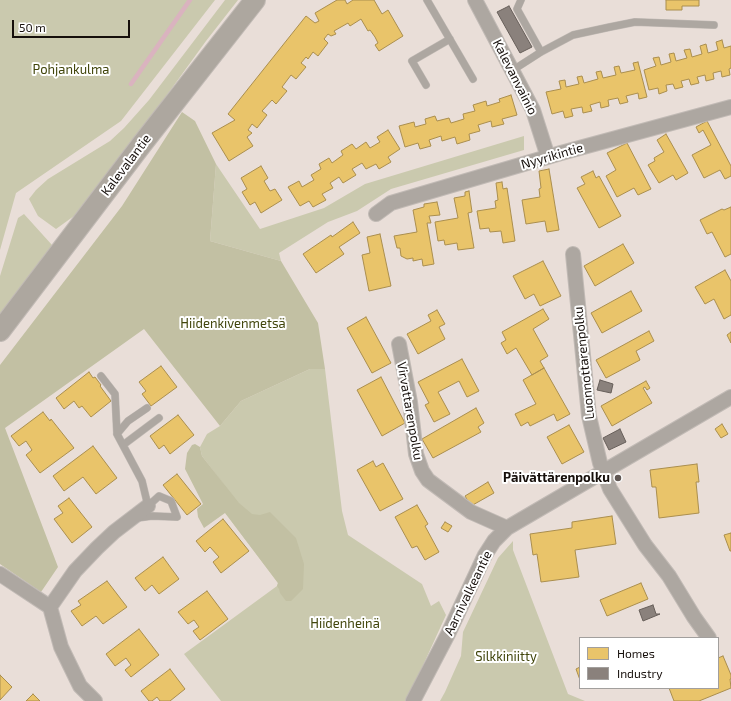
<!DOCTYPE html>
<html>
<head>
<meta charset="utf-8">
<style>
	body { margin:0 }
	#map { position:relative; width:731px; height:701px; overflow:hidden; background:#e9ded8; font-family:"Exo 2",sans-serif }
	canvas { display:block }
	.legend { position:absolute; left:579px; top:637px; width:140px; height:52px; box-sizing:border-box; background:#fff; border:1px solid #a29f9d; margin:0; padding:5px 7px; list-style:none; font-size:12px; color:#160f0b }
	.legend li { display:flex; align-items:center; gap:8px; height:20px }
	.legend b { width:20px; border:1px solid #a29f9d }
	.scale { position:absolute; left:12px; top:20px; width:118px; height:18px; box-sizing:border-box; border:2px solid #160f0b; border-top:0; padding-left:5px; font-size:12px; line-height:14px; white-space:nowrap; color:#160f0b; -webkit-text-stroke:3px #fff; paint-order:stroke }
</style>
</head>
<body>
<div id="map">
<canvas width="731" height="701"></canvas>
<ul class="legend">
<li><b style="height:11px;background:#e9c46a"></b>Homes</li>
<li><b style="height:11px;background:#8a817c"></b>Industry</li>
</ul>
<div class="scale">50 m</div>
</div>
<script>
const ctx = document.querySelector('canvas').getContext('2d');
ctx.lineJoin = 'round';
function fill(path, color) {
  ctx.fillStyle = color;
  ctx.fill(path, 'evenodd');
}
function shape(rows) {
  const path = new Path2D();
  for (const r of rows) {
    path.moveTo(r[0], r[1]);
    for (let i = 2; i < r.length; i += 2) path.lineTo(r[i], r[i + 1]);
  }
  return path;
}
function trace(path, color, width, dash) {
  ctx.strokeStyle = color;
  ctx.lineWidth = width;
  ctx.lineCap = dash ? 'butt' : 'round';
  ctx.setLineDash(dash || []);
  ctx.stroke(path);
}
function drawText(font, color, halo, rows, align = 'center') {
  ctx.font = font + ' "Exo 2",sans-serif';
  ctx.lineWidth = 4;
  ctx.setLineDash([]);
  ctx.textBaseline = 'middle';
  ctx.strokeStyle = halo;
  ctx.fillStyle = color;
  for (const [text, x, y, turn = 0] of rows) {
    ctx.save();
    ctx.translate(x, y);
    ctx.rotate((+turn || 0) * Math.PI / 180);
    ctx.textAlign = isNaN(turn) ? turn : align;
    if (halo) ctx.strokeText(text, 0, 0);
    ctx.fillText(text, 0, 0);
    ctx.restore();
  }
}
const green = shape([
	[0,0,215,0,121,121,16,193,0,250],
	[225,0,238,0,206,41,164,99,74,216,56,229,38,216,29,199,36,190,48,179,110,141,124,128,149,100],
	[524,136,524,150,391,189,357,211,328,222,279,253,281,261,210,241,216,164,260,229,324,208,365,184],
	[24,214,52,245,0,317,0,276,18,218],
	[310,369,325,369,342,511,348,535,422,584,431,606,439,601,446,615,414,685,405,701,221,701,184,654,277,586,278,583,212,495,225,486,202,456,200,447,207,434,220,426,241,401],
	[513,541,513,550,568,694,585,701,440,701,445,692,461,656,463,632,498,558]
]);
const forest = shape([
	[182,112,195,121,216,164,210,241,281,261,318,323,325,369,310,369,241,401,220,426,144,329,5,428,58,567,41,592,0,564,0,365,122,206],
	[195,444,200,447,202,456,239,503,252,514,260,515,270,512,296,538,304,564,303,589,291,601,286,601,280,593,279,589,277,586,278,583,225,513,204,528,198,517,197,509,203,504,185,469,187,453,192,445]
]);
const homes = shape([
	[337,0,345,0,347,4,353,0,374,0,382,14,388,10,403,36,379,51,375,45,378,43,375,37,370,30,368,31,361,19,350,26,348,23,334,31,336,34,331,36,328,34,324,39,328,43,318,56,313,52,308,59,306,57,301,63,306,67,296,79,291,75,282,87,287,91,276,104,272,100,262,111,267,115,257,128,252,124,248,130,252,133,247,137,253,146,229,161,212,133,235,120,228,114,306,16,315,23,319,21,315,13,337,0],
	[666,0,699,0,699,6,682,6,682,10,666,10,666,0],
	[722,40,724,48,731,46,731,68,729,69,730,75,722,77,721,71,713,73,714,79,706,81,705,75,697,77,699,83,691,85,689,79,681,81,683,87,675,89,673,84,666,85,667,91,659,94,658,88,649,90,644,70,656,66,653,58,659,57,661,65,671,62,669,54,674,53,676,61,687,58,684,50,690,49,692,57,702,54,700,46,706,44,708,53,718,50,716,42,722,40],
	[638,62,647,97,639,99,638,93,626,96,628,102,620,104,618,98,608,100,609,106,601,108,600,102,590,105,592,111,583,113,582,107,571,109,573,116,565,118,563,111,552,114,546,92,561,89,559,81,565,80,566,87,579,84,577,77,582,76,584,83,598,79,596,72,601,71,603,78,616,75,614,67,619,66,621,73,635,70,633,63,638,62],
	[511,95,517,115,502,119,504,124,492,127,491,121,478,125,480,131,469,134,470,140,457,144,455,137,442,141,441,136,429,140,431,146,420,149,418,143,405,147,399,126,414,122,415,127,426,124,425,119,435,116,437,121,449,118,451,123,464,119,463,114,475,111,473,105,486,101,487,106,500,102,499,99,511,95],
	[707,121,731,166,731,176,725,179,720,170,704,178,692,155,711,145,703,130,699,133,696,127,707,121],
	[388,130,400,149,388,157,391,162,379,169,376,164,366,169,362,163,352,169,356,175,343,183,339,177,330,183,333,188,322,194,326,200,313,207,309,201,300,206,288,187,299,181,302,187,314,180,311,175,321,169,319,164,329,158,332,163,343,155,341,151,352,144,356,149,366,142,370,148,380,142,377,137,388,130],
	[666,134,688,173,676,180,673,175,659,183,648,165,655,161,654,158,664,152,657,140,666,134],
	[627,143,651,189,638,195,634,188,617,197,606,176,616,170,607,153,627,143],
	[261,166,268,178,264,181,270,191,275,189,282,200,261,213,255,202,250,205,242,192,247,189,241,178,261,166],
	[549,169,559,230,547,232,545,221,526,224,522,200,540,197,539,189,541,188,539,171,549,169],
	[593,171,596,178,599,176,621,216,599,228,577,188,585,184,581,177,593,171],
	[502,182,503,189,507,188,515,241,503,243,501,231,490,232,489,228,480,229,477,211,496,208,495,201,498,200,496,183,502,182],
	[469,191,472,212,468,213,474,248,458,250,457,243,445,245,444,240,438,241,435,222,458,218,454,198,465,196,465,192,469,191],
	[437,202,440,215,429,216,431,223,427,223,434,264,423,266,422,259,413,261,413,258,407,259,401,256,400,248,397,248,394,236,417,232,413,210,424,207,424,204,437,202],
	[731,207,731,254,725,257,712,232,707,234,700,220,722,209,724,210,731,207],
	[353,222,360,233,339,247,344,254,316,273,303,254,331,235,332,237,353,222],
	[380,234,391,286,369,291,362,255,370,253,367,237,380,234],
	[623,244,634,263,595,286,584,266,623,244],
	[543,261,561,296,540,306,534,294,525,299,513,276,543,261],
	[725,270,731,281,731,315,724,319,714,299,705,304,695,287,725,270],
	[631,291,642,311,602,333,591,313,631,291],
	[543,309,549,319,533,329,548,356,540,361,544,368,532,375,516,348,507,354,501,343,506,340,502,332,543,309],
	[437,310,445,324,439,327,445,339,418,354,407,334,431,321,428,315,437,310],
	[366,317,391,363,372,373,347,328,366,317],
	[649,331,654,341,636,351,640,360,606,378,596,360,649,331],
	[731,332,731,343,727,335,731,332],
	[462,359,479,391,467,397,459,381,438,392,450,414,434,422,425,405,429,403,418,382,462,359],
	[161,366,177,387,151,406,142,394,146,391,139,382,161,366],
	[544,368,570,414,557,421,554,414,530,426,528,422,521,426,515,414,536,404,523,380,544,368],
	[89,372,93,378,95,377,101,385,100,386,111,401,91,417,82,406,79,408,74,401,64,409,56,398,89,372],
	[381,377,405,423,382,436,357,390,381,377],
	[646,381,650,388,647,390,645,387,643,388,652,403,612,426,601,406,646,381],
	[476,408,484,423,478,427,481,432,433,458,422,439,476,408],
	[43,412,50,421,51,419,74,448,40,473,26,455,32,450,26,441,19,446,11,436,43,412],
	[178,415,194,435,170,454,164,445,159,449,150,436,178,415],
	[722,424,728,434,721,438,715,429,722,424],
	[569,425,584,452,562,464,547,437,569,425],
	[93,446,117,478,96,494,83,477,64,491,53,476,93,446],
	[373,461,376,467,383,463,403,499,380,511,357,470,373,461],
	[697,464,699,482,696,482,699,513,659,518,656,487,652,487,650,470,697,464],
	[177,474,201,504,187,515,163,485,177,474],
	[488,482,494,493,471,506,465,496,488,482],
	[69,498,92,527,72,543,54,519,63,513,58,506,69,498],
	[417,505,428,524,425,526,439,552,425,560,417,546,412,548,395,517,417,505],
	[612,516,616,544,575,550,579,577,541,582,537,554,533,555,530,534,572,528,572,522,612,516],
	[223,519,249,551,221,573,213,562,219,557,210,547,205,552,196,541,223,519],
	[445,522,452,526,448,532,441,528,445,522],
	[731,533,731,551,730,551,724,535,731,533],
	[163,557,179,579,159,594,152,585,145,591,135,578,163,557],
	[107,581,127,607,103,624,96,616,82,626,71,611,81,605,78,601,107,581],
	[641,583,648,599,607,616,600,600,641,583],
	[207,591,228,619,200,640,193,631,199,627,194,620,188,624,178,612,207,591],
	[139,629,159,655,131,677,125,670,131,665,126,658,115,666,106,654,139,629],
	[723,656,731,675,731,679,730,679,731,688,699,701,674,701,669,688,718,688,718,658,723,656],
	[580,667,580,680,576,669,580,667],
	[170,669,185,689,170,701,160,701,157,697,152,701,149,701,141,691,170,669],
	[0,675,12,687,0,700,0,675],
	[33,694,40,701,26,701,33,694]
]);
const industry = shape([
	[509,6,532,47,520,53,497,12,509,6],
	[600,380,613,384,611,393,597,390,600,380],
	[620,429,626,442,609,450,603,438,620,429],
	[653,605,656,614,660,614,643,621,639,610,653,605]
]);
const stream = shape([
	[131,84,190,0]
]);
const service = shape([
	[427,0,473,79],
	[521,0,517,9,541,52],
	[513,70,541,52,573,35,610,27,635,22,714,25],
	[426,85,412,61,450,39],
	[101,376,115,394,117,434,142,481,148,506,159,496,171,501,177,517,152,516,137,518],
	[117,434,128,421,147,408],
	[123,445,159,418]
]);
const minor = shape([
	[475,0,533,110,548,157],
	[376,214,391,203,561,153,731,107],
	[573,254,589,416,600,463,610,489,645,545,669,576,694,617,709,638],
	[399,344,410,402,416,454,422,471,428,480,436,486,471,512,507,528],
	[0,574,50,607,61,647,80,686,95,701],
	[50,607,75,571,97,548,114,532,148,506],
	[413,701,448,634,485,555,494,541,507,528,731,397]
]);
const secondary = shape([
	[0,331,142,144,255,0]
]);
const markers = [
	[618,478,4,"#605753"]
];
const parkNames = [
	["Pohjankulma",71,70],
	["Hiidenkivenmetsä",233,324],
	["Hiidenheinä",345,624],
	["Silkkiniitty",506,657]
];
const streetNames = [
	["Kalevanvainio",515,77,63],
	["Nyyrikintie",552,156,-16],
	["Kalevalantie",126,165,-53],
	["Luonnottarenpolku",584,363,-96],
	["Virvattarenpolku",410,411,80],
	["Aarnivalkeantie",468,593,-64]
];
const poiNames = [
	["Päivättärenpolku",610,478]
];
fill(green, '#cac9ae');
fill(forest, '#c2c0a3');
fill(homes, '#e9c46a');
trace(homes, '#aa8e4e', 1);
fill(industry, '#8a817c');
trace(industry, '#675f5a', 1);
trace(stream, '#dab3bf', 4.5);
trace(service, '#c1bab5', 8);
trace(minor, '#c1bab5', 16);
trace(secondary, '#c1bab5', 22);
trace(service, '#ada7a1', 7);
trace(minor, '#ada7a1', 14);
trace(secondary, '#ada79f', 20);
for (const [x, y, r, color] of markers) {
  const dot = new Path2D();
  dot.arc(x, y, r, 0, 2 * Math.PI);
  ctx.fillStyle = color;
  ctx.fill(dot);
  trace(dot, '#fff', 1.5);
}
drawText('13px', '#41450b', '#fff', parkNames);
drawText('13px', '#160f0b', '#fff', streetNames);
drawText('bold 13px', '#160f0b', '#fff', poiNames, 'right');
</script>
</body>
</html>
